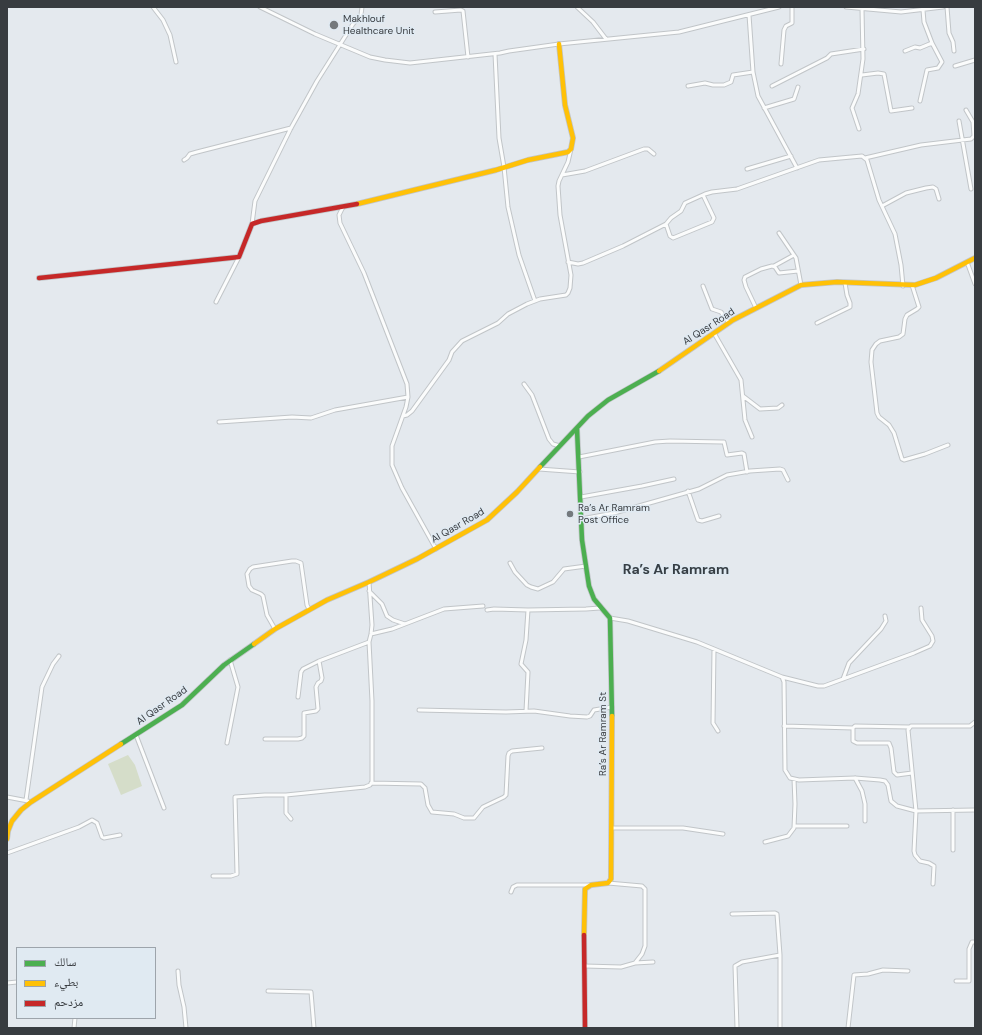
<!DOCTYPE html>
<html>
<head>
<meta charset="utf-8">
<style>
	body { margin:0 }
	#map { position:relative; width:982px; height:1035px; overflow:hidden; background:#e4e9ee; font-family:"DM Sans","Noto Naskh Arabic",sans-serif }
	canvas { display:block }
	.frame { position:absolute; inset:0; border:8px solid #383c40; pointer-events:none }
	.legend { position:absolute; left:16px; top:947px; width:140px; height:72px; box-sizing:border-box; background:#e0eaf2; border:1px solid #9da4ab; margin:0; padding:5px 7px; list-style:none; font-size:12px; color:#383c40 }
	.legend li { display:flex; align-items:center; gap:8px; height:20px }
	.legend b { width:20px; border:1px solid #9da4ab }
</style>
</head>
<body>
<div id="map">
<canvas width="982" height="1035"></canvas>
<div class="frame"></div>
<ul class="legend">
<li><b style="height:5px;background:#4caf50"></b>سالك</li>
<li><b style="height:5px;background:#ffc107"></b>بطيء</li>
<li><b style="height:5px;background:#c62828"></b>مزدحم</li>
</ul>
</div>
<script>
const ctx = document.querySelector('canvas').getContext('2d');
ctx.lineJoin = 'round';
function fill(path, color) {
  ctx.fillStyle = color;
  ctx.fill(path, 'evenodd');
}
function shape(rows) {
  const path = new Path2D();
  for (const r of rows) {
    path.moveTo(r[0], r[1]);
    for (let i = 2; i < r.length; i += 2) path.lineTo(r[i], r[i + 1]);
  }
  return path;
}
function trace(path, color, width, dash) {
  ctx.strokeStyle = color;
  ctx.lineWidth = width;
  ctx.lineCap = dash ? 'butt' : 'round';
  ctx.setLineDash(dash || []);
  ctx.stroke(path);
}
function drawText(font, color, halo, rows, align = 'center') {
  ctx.font = font + ' "DM Sans",sans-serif';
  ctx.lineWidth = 3;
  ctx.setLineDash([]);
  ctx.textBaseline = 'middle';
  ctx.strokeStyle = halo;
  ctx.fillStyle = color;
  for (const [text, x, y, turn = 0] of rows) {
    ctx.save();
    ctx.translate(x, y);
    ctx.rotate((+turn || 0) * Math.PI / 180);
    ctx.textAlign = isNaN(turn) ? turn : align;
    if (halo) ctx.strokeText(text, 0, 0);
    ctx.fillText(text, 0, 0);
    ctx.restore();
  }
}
const green = shape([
	[128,755,135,765,142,786,121,795,108,764]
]);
const street = shape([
	[153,7,163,20,170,35,176,62],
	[260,7,315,34,370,57,385,60,410,63,500,53,509,51,559,44,679,32,779,7],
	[577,7,593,22,606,39],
	[846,7,901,12,943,7],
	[947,7,949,33,953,42,954,51],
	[435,12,461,10,463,11,468,57],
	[749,15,753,72,758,96,797,168],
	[905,51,915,47,920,48,932,43,924,22,923,10],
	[495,54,499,138,504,167,508,207,519,255,535,301],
	[781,64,784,30,786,26,792,23,792,7],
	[955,66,975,60],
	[862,75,878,73,884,74,891,111,912,108],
	[688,86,705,83,713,85,724,85,731,82,733,75,753,72],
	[772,86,827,58,831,54,864,49],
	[920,101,927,70,938,68,942,62,932,43],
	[764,108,794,99,798,87],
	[959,121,971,189],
	[859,129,852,108,858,94,863,59,862,9],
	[865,158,921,145,971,139,974,136,973,122,966,110],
	[184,160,187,158,190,154,197,152,291,128],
	[747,169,791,156],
	[562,175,585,171,644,149,648,149,654,154],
	[882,206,906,193,926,188,933,187,936,189,939,199],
	[343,207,339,215,340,223,364,273,407,384,408,397,406,407,392,446,392,465,402,488,436,549],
	[252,224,255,201,291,128,317,81,353,24,361,15,362,7],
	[666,224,670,236,673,238,712,222,714,218,703,195],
	[779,233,796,258,801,285],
	[568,262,578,264,583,263,623,246,666,224,671,218,681,211,685,203,705,194,712,192,737,189,819,160,862,156,867,160,879,200,895,234,901,265,903,286],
	[967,262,975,284],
	[774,266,794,255],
	[912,285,919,307,917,309,907,315,905,319,903,334,899,337,880,341,876,344,872,350,871,362,877,413,879,417,889,425,894,433,902,459,904,460,925,454,948,445],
	[703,286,712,309,721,312,729,323],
	[216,302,239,257],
	[756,308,746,287,744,280,745,277,761,269,772,266,775,267,779,273,798,271],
	[817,323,850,307,850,303,847,295,845,283],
	[714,333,741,380,745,420,752,437],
	[524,384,532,395,549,439,553,444,560,446],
	[743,396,760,409,778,408,782,405],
	[403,416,407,415,412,411,449,360,452,352,462,341,498,323,508,314,527,304,540,299,566,295,568,293,570,288,571,275,560,215,558,186,559,181,568,162,571,149],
	[219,422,292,417,311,418,335,410,408,397],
	[579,457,655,442,670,441,722,442,724,442,727,455,742,453,744,454,747,472],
	[539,469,580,472],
	[688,491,698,520,702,521,719,516],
	[581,497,642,486,674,479],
	[581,519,614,513,699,489,727,475,750,471,780,469,783,470,788,480],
	[510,563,515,572,527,585,531,587,538,589,553,582,564,569,586,566],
	[369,591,382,604,387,616,393,620,405,624],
	[487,610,494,609,528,610],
	[610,618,628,621,697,642,782,677,784,682,785,770,790,778,799,780,855,778,880,780,885,781,888,785,891,801,897,806,916,811,975,810],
	[275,629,267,615,263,596,261,594,252,590,249,586,247,574,250,569,253,567,292,561,296,561,301,563,307,605,309,609],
	[371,634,392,629,444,609,483,606],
	[714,649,713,723,718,731],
	[782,677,818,686,824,686,914,653,930,646,933,641,932,636,922,620,921,608],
	[843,679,849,663,881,629,886,621,885,616],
	[298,697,301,672,303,669,319,661],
	[419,710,506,712,534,711,570,716,587,717,590,716,594,710,612,707],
	[526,711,528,672,521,664,526,640,528,610,586,609,600,608],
	[784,726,853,728],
	[909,727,855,726,853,728,853,741,857,743,889,743,891,748,894,772,897,775,912,773],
	[136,735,164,808],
	[265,739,298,739,302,738,304,736,304,713,316,711,318,709,316,687,318,683,321,681,322,678,319,661,369,642],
	[227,743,238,687,230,660],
	[855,778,862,791,865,804,865,821],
	[371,783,421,784,425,788,428,805,432,812,454,814,464,818,474,818,483,807,504,797,506,795,508,756,509,753,512,751,542,748],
	[7,797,28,801],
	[26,800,42,687,53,664,59,656],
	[953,810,953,850],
	[291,819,286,813,286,795,365,787,370,785,372,782,372,701,369,642,371,634,372,625,369,582],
	[794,826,847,826],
	[612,828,683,828,723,834],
	[765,842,788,836,794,828,795,804,794,779],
	[7,853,79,827,92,820,97,823,102,837,104,838,120,835],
	[213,876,231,876,237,874,237,873,235,797,265,795,286,795],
	[608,883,642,886,645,889,645,946,642,954,635,963],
	[933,884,934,866,929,863,920,861,915,855,914,851,916,811,908,730,911,726,970,726,975,722],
	[511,892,513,887,517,885,591,885],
	[732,914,775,913,777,914,780,955,780,1028],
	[585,966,621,967,635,963,653,962],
	[178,971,179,985,184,1007,186,1028],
	[956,981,969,981,969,949,972,942,975,942],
	[7,983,17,982],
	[268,991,311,992,314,1028],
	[74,1028,75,1018],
	[737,1028,735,966,742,962,780,955],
	[848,1028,854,975,868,974,883,970,908,971]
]);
const fast = shape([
	[577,429,582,540,589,586,594,599,610,618,612,716],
	[540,467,588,416,608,400,659,371],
	[121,744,182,705,224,665,254,644]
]);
const slow = shape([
	[357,204,496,170,528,160,568,152,571,149,573,138,565,105,559,44],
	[659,371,733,320,801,285,837,282,915,285,936,278,975,258],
	[254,644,275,629,327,600,369,582,417,559,487,520,517,492,540,467],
	[7,839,8,831,12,821,21,810,31,802,121,744],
	[584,935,585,889,591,885,608,883,611,879,612,716]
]);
const jam = shape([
	[39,278,239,257,252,224,261,221,357,204],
	[584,935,585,1028]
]);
const markers = [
	[334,25,5,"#74797d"],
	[570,514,4,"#74797d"]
];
const poiNames = [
	["Makhlouf",343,19],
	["Healthcare Unit",343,31],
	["Ra’s Ar Ramram",578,508],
	["Post Office",578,520]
];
const streetNames = [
	["Al Qasr Road",709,327,-33],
	["Al Qasr Road",458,526,-30],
	["Al Qasr Road",162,706,-35],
	["Ra’s Ar Ramram St",603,734,-90]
];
const districtNames = [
	["Ra’s Ar Ramram",676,570]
];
fill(green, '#d5ddc9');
trace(street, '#c1c5c8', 5);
trace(fast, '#c1c5c8', 6);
trace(slow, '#c1c5c8', 6);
trace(jam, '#c1c5c8', 6);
trace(street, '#fbfcfc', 3);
trace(fast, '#4caf50', 4.5);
trace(slow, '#ffc107', 4.5);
trace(jam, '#c62828', 4.5);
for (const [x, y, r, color] of markers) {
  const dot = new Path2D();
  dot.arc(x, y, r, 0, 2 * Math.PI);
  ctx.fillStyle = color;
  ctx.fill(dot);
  trace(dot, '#e0eaf2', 1.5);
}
drawText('10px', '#383c40', '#e0eaf2', poiNames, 'left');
drawText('10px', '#383c40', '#e0eaf2', streetNames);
drawText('bold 14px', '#373f45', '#e0eaf2', districtNames);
</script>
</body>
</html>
